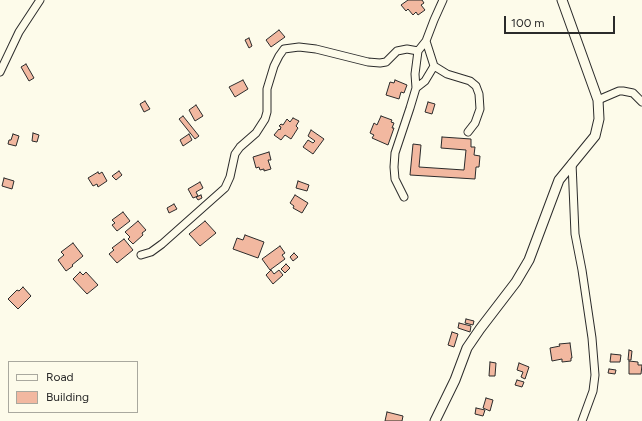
<!DOCTYPE html>
<html>
<head>
<meta charset="utf-8">
<style>
	body { margin:0 }
	#map { position:relative; width:642px; height:421px; overflow:hidden; background:#fdfbea; font-family:Figtree,sans-serif }
	canvas { display:block }
	.legend { position:absolute; left:8px; top:361px; width:130px; height:52px; box-sizing:border-box; background:#fdfbea; border:1px solid #a9a89e; margin:0; padding:5px 7px; list-style:none; font-size:12px; color:#2b2b2b }
	.legend li { display:flex; align-items:center; gap:8px; height:20px }
	.legend b { width:20px; border:1px solid #a9a89e }
	.scale { position:absolute; left:504px; top:16px; width:111px; height:18px; box-sizing:border-box; border:2px solid #2b2b2b; border-top:0; padding-left:5px; font-size:12px; line-height:14px; white-space:nowrap; color:#2b2b2b; -webkit-text-stroke:3px #fdfbea; paint-order:stroke }
</style>
</head>
<body>
<div id="map">
<canvas width="642" height="421"></canvas>
<ul class="legend">
<li><b style="height:5px;background:#fdfbea"></b>Road</li>
<li><b style="height:11px;background:#f2b8a0"></b>Building</li>
</ul>
<div class="scale">100 m</div>
</div>
<script>
const ctx = document.querySelector('canvas').getContext('2d');
ctx.lineJoin = 'round';
function fill(path, color) {
  ctx.fillStyle = color;
  ctx.fill(path, 'evenodd');
}
function shape(rows) {
  const path = new Path2D();
  for (const r of rows) {
    path.moveTo(r[0], r[1]);
    for (let i = 2; i < r.length; i += 2) path.lineTo(r[i], r[i + 1]);
  }
  return path;
}
function trace(path, color, width, dash) {
  ctx.strokeStyle = color;
  ctx.lineWidth = width;
  ctx.lineCap = dash ? 'butt' : 'round';
  ctx.setLineDash(dash || []);
  ctx.stroke(path);
}
const building = shape([
	[408,0,422,0,424,3,421,5,425,10,418,15,416,12,413,15,408,9,406,11,401,5,408,0],
	[279,30,285,37,271,47,266,40,279,30],
	[249,38,252,46,249,48,245,40,249,38],
	[26,64,34,78,29,81,21,67,26,64],
	[243,80,248,89,235,97,229,87,243,80],
	[395,80,407,85,404,93,401,92,399,99,386,95,390,82,394,83,395,80],
	[145,101,150,109,144,112,140,104,145,101],
	[428,102,435,104,432,114,425,112,428,102],
	[196,105,203,116,195,121,189,110,196,105],
	[183,116,199,136,195,139,179,119,183,116],
	[381,116,392,120,391,122,394,123,392,128,394,128,388,145,372,138,374,135,370,133,374,123,377,125,381,116],
	[293,118,299,121,296,126,298,128,291,139,285,135,281,140,274,135,279,129,280,130,281,127,279,126,281,124,283,125,287,119,290,122,293,118],
	[311,130,324,139,313,154,303,147,308,140,313,143,315,141,308,136,311,130],
	[33,133,39,135,37,142,32,141,33,133],
	[13,134,19,136,16,146,8,144,9,140,11,140,13,134],
	[189,134,192,140,183,146,180,140,189,134],
	[442,137,471,139,471,147,475,147,474,155,480,156,479,167,476,167,475,179,410,175,413,144,421,145,419,167,464,170,466,150,441,148,442,137],
	[269,152,271,160,268,160,271,169,264,171,264,169,260,170,259,167,256,168,253,157,269,152],
	[119,171,122,175,116,180,112,176,119,171],
	[98,172,99,174,102,172,107,181,98,187,97,184,93,186,88,178,98,172],
	[4,178,14,181,12,189,2,186,4,178],
	[298,181,309,185,307,191,296,188,298,181],
	[200,182,203,188,196,192,198,196,193,198,188,189,200,182],
	[201,195,202,198,198,200,196,197,201,195],
	[295,195,308,203,302,213,293,208,294,206,290,203,295,195],
	[174,204,177,209,169,213,167,208,174,204],
	[123,212,130,221,117,231,112,225,115,223,112,220,123,212],
	[138,221,146,230,142,233,143,235,133,244,128,239,130,237,125,232,138,221],
	[205,221,216,233,200,246,189,234,205,221],
	[245,235,264,242,258,258,233,249,237,238,243,240,245,235],
	[124,239,133,250,117,263,109,254,114,250,112,248,124,239],
	[73,243,83,256,72,265,73,266,66,271,58,260,64,255,61,252,73,243],
	[280,246,285,253,282,255,285,259,270,270,262,259,280,246],
	[294,253,298,257,293,261,290,257,294,253],
	[286,264,290,268,285,273,281,269,286,264],
	[271,270,274,274,279,270,283,275,273,284,266,275,271,270],
	[80,272,83,275,86,272,98,285,87,294,73,279,80,272],
	[23,287,31,296,18,309,8,299,17,290,19,291,23,287],
	[466,319,474,321,473,325,465,323,466,319],
	[459,323,471,326,470,332,458,328,459,323],
	[452,332,458,334,454,347,448,345,452,332],
	[570,343,572,358,571,358,571,361,562,362,562,359,552,361,550,348,560,346,559,344,570,343],
	[629,350,632,351,631,360,628,360,629,350],
	[611,354,621,355,620,362,610,362,611,354],
	[629,361,638,362,638,365,642,365,641,374,629,374,629,361],
	[490,362,496,363,495,376,489,376,490,362],
	[519,363,529,367,525,379,521,377,523,372,517,370,519,363],
	[609,369,616,370,615,374,608,373,609,369],
	[517,380,524,382,522,387,515,385,517,380],
	[486,398,493,400,490,411,483,408,486,398],
	[476,408,485,410,483,416,475,414,476,408],
	[387,412,403,416,402,421,385,421,387,412]
]);
const street = shape([
	[426,41,434,66,447,74,470,81,476,86,479,94,480,109,475,123,468,132],
	[0,72,19,32,40,0],
	[416,88,425,81,434,66],
	[598,100,619,91,623,91,633,93,642,102],
	[572,163,575,234,582,270,592,338,595,375,593,391,582,421],
	[404,197,395,179,394,167,395,153,410,108,416,88,415,74,418,51,426,41,434,20,443,0],
	[141,255,151,252,162,244,225,188,230,177,235,154,240,147,256,133,265,119,267,112,267,89,274,66,279,56,284,49,299,47,316,49,368,62,380,63,386,62,397,51,407,49,418,51]
]);
const secondary = shape([
	[435,421,455,380,467,348,480,329,516,282,529,260,559,180,595,136,599,119,598,100,562,0]
]);
fill(building, '#f2b8a0');
trace(building, '#2b2b2b', 1);
trace(street, '#2b2b2b', 9);
trace(secondary, '#2b2b2b', 11);
trace(street, '#fdfbea', 7);
trace(secondary, '#fdfbea', 9);
</script>
</body>
</html>
